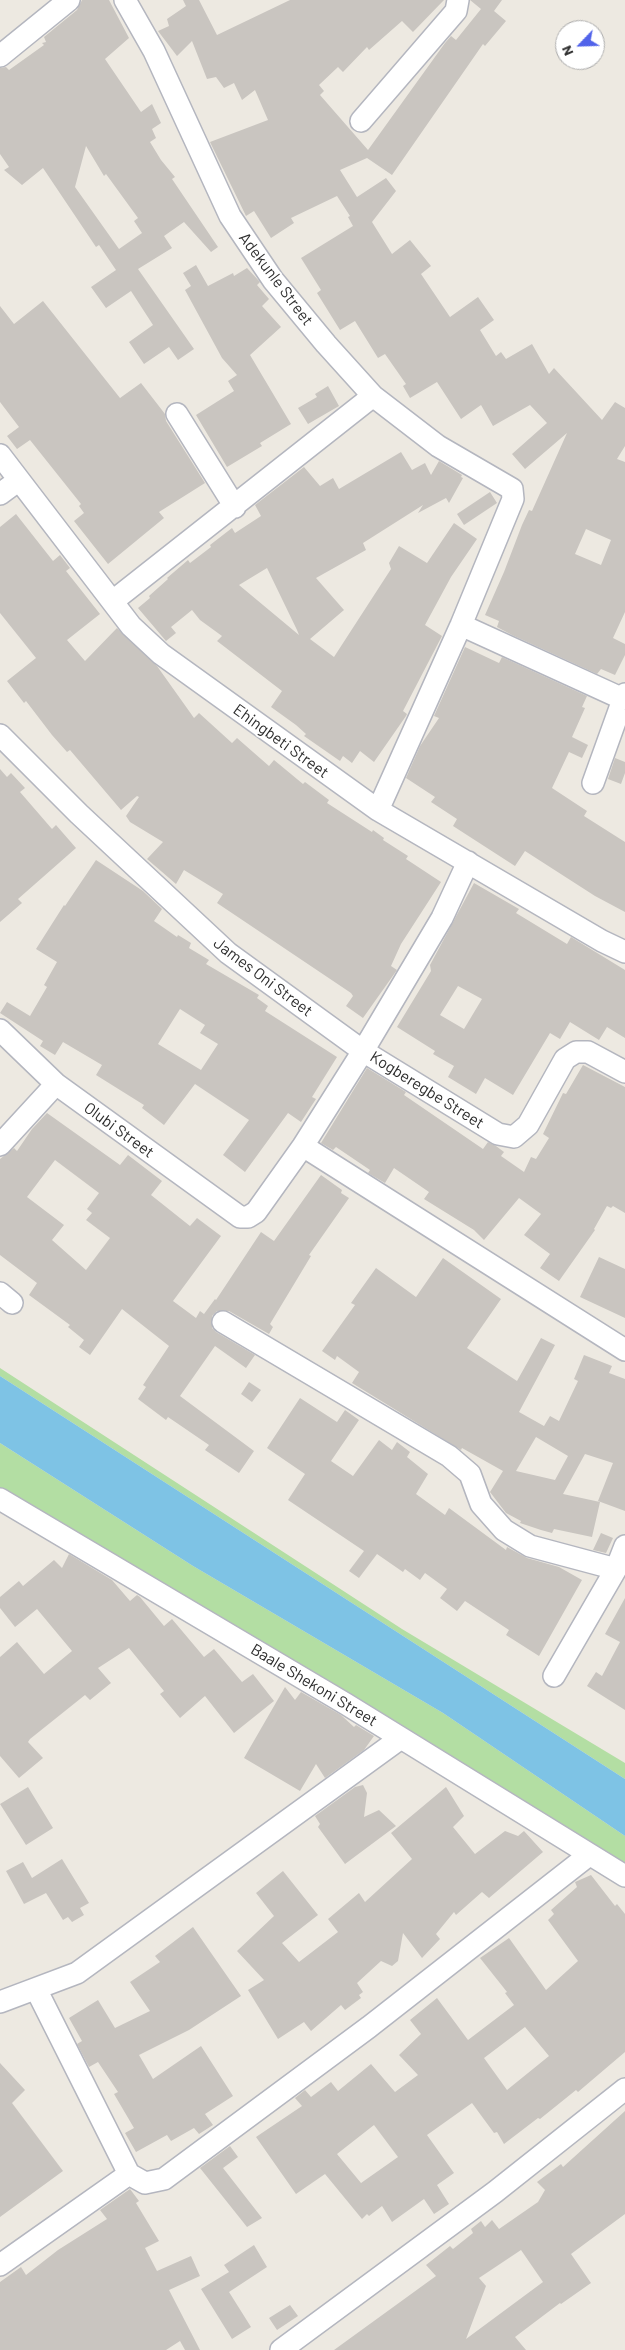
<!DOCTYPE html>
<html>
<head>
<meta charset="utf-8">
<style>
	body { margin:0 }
	#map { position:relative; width:625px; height:2350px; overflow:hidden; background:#ede9e1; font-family:Barlow,sans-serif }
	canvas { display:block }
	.north { position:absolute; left:555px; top:20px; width:50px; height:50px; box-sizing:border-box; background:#fff; border:1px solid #ababab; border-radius:50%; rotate:246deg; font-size:14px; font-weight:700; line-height:20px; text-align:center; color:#2d2d2d }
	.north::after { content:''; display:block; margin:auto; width:18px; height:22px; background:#5163ea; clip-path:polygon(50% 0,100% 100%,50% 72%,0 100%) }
</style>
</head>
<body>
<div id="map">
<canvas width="625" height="2350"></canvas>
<div class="north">N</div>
</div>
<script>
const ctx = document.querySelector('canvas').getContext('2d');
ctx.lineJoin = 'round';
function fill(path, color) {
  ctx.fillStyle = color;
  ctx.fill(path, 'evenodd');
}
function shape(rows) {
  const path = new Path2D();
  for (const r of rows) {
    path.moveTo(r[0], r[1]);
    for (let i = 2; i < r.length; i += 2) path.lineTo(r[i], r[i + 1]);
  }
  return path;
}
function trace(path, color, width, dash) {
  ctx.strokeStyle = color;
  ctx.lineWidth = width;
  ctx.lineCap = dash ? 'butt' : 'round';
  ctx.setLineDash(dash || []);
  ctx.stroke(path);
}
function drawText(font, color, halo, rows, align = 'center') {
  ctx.font = font + ' Barlow,sans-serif';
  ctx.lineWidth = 4;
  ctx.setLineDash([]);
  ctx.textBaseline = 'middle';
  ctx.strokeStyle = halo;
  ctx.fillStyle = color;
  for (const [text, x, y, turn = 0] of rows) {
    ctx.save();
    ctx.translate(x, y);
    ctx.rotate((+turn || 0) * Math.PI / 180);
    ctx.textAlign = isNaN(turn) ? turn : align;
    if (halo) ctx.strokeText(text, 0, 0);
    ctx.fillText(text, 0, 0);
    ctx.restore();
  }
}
const green = shape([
	[0,1368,402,1629,625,1763,625,1779,0,1376],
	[0,1443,193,1566,443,1713,625,1836,625,1886,0,1493]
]);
const water = shape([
	[0,1376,625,1779,625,1836,443,1713,193,1566,0,1443]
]);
const building = shape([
	[82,0,109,0,129,38,105,59,141,112,152,104,161,123,152,129,156,138,150,142,161,160,175,177,172,179,218,247,211,252,184,222,164,236,172,248,138,269,194,349,178,360,169,347,144,364,129,342,153,325,131,291,106,308,91,287,116,270,99,245,96,247,43,168,22,185,4,170,9,167,0,154,0,68,6,67,9,70,44,45,42,43,46,42,44,37,77,10],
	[86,146,104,176,106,174,138,218,134,221,142,233,119,249,75,187],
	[183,0,199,0,217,35,290,0,444,0,413,32,402,21,369,50,367,47,343,72,338,67,319,85,324,91,320,95,368,150,445,43,451,36,456,40,481,9,470,0,502,0,494,11,506,21,485,46,483,44,392,175,367,158,340,170,357,197,386,178,396,191,372,222,392,254,410,240,431,266,421,274,450,317,478,297,494,320,480,330,496,356,501,352,506,359,532,344,549,374,554,368,602,420,615,402,625,408,625,446,617,459,625,462,625,612,613,638,625,644,625,655,615,675,601,669,597,674,512,635,497,627,499,621,485,615,504,572,522,525,529,510,532,511,567,433,525,469,512,454,547,423,530,405,493,426,481,405,461,419,437,382,410,398,403,386,406,384,385,354,378,358,355,321,340,330,317,293,321,290,301,258,353,226,348,217,350,216,337,196,291,218,294,223,271,238,254,211,246,216,210,142,268,120,255,90,242,100,234,83,224,88,216,77,207,79,192,41,177,56,158,31,169,26,167,19,186,6],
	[586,529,611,540,601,565,575,554],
	[196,265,208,286,233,273,234,276,247,268,260,282,257,285,269,299,262,306,281,327,250,355,291,424,260,443,262,446,227,467,196,415,234,391,228,381,237,375,222,358,185,290,191,286,183,273],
	[43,301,120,398,141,383,165,414,166,421,205,483,159,512,164,518,108,564,74,521,84,513,79,506,81,504,30,440,17,449,7,436,19,427,0,402,0,306,14,324],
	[328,386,339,406,308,424,298,408,317,397,315,394],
	[401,452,412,470,425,463,431,475,439,461,462,475,461,477,463,478,449,503,446,498,418,513,423,505,363,543,366,550,316,578,344,610,310,639,334,657,391,569,389,563,399,546,427,563,454,523,477,539,451,577,425,625,442,636,403,711,407,714,406,716,374,762,360,751,352,763,343,756,340,761,304,736,306,734,296,725,271,707,282,691,217,641,222,636,200,620,192,610,171,627,176,633,166,641,138,608,150,598,149,596,168,579,167,578,188,560,190,563,211,547,210,545,232,528,235,533,261,516,255,505,304,467,320,486,333,478,339,489],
	[267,568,297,630,299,635,239,585],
	[490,492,497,503,464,525,457,514],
	[16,514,53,561,60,555,70,568,66,571,100,614,67,640,85,661,117,628,157,666,194,718,199,713,232,743,237,738,269,766,274,760,303,784,305,782,329,800,327,803,372,832,373,830,384,838,383,840,408,856,406,859,441,882,401,944,391,966,397,970,363,1018,346,1006,353,996,351,993,217,903,223,894,184,870,176,884,147,859,163,842,130,822,126,816,139,797,137,796,121,810,70,750,67,752,52,735,26,701,24,703,7,681,36,658,0,613,0,527],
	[465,647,499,663,502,657,587,696,582,707,585,708,572,737,588,745,582,758,569,752,552,788,587,811,584,816,625,842,625,912,595,896,525,851,515,866,453,826,457,819,431,802,435,797,406,778,420,746,439,718,434,716],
	[615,758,625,762,625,773,621,784,608,779],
	[0,769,7,777,11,773,25,788,20,792,52,829,56,825,76,848,18,899,22,903,0,922],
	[96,860,143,891,162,909,154,921,177,937,178,935,191,943,189,948,209,960,206,964,259,995,257,998,268,1006,265,1011,337,1057,312,1097,316,1099,301,1122,288,1113,245,1172,223,1155,249,1120,195,1084,164,1125,142,1108,144,1105,96,1075,102,1065,63,1042,55,1055,40,1046,43,1041,0,1013,7,1002,30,1016,47,987,44,985,57,962,36,949,64,905,65,906],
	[180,1009,205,1025,200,1033,218,1044,201,1070,158,1044],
	[474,883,519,909,516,913,567,944,571,937,625,970,625,1038,607,1027,599,1040,570,1022,560,1039,550,1033,513,1095,485,1078,476,1094,448,1077,454,1066,433,1054,435,1051,397,1027,431,971,430,965],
	[458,986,482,999,464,1029,440,1015],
	[583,1065,625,1087,625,1213,613,1206,611,1208,607,1206,594,1229,595,1230,559,1281,540,1268,550,1254,524,1235,541,1214,519,1198,484,1240,474,1230,424,1199,429,1192,394,1168,385,1183,368,1173,370,1170,336,1147,333,1150,321,1143,367,1068,406,1092,404,1095,483,1149,488,1142,496,1146,504,1152,501,1156,524,1172,531,1157,536,1159,549,1138,543,1134,563,1093,566,1094],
	[47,1113,120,1165,128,1155,162,1181,151,1195,190,1226,197,1218,221,1236,173,1301,196,1318,200,1311,204,1314,215,1299,216,1300,261,1232,274,1241,321,1175,342,1190,341,1193,349,1198,309,1255,311,1256,270,1324,273,1327,269,1334,229,1311,217,1311,212,1316,212,1328,216,1332,255,1355,246,1368,215,1346,180,1396,254,1451,239,1473,205,1450,209,1445,168,1417,166,1420,138,1399,146,1387,143,1385,169,1346,122,1309,90,1355,79,1347,84,1340,68,1327,70,1325,29,1295,37,1283,0,1255,0,1159,14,1148,17,1151,32,1129],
	[55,1160,99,1193,87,1209,92,1213,86,1220,110,1238,86,1270,52,1240,64,1225,27,1197],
	[599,1257,625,1269,625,1318,580,1297],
	[443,1258,501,1299,467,1348,517,1381,541,1338,555,1345,519,1412,544,1426,550,1416,559,1421,578,1381,574,1379,584,1355,612,1366,609,1373,625,1379,625,1511,598,1501,613,1463,585,1454,563,1494,600,1502,592,1537,554,1529,552,1533,541,1530,520,1523,521,1521,506,1513,490,1492,503,1471,462,1448,461,1450,352,1383,359,1372,337,1356,335,1360,322,1351,355,1305,351,1303,376,1268,416,1297],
	[536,1437,568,1456,555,1480,516,1471],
	[249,1382,261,1390,252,1402,241,1394],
	[300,1398,337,1422,345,1410,359,1420,331,1461,353,1476,379,1440,392,1450,397,1442,410,1452,407,1457,428,1474,416,1494,445,1515,449,1508,506,1550,507,1547,527,1558,559,1567,582,1580,539,1656,506,1635,509,1630,465,1601,457,1611,440,1598,447,1589,425,1573,420,1580,405,1569,403,1572,377,1554,359,1578,349,1571,364,1551,288,1500,305,1474,267,1448],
	[601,1533,613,1538,606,1553,593,1550],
	[69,1554,112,1580,130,1601,137,1595,140,1597,164,1626,172,1619,204,1657,214,1649,242,1682,253,1674,274,1701,234,1733,205,1696,180,1718,160,1694,164,1691,129,1648,98,1668,111,1683,90,1700,85,1695,30,1739,28,1742,43,1758,19,1778,0,1756,0,1657,17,1642,44,1674,72,1651,37,1609,15,1627,0,1608,0,1597,19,1581,23,1586,54,1560,62,1568],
	[625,1598,625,1710,587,1686,596,1672,602,1676,620,1642,605,1634],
	[285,1687,295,1700,301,1692,341,1715,354,1727,356,1725,374,1736,364,1750,325,1778,316,1764,300,1791,244,1758],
	[363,1785,367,1793,364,1817,379,1810,396,1826,345,1864,318,1827,320,1824,315,1816,355,1787],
	[28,1787,53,1828,26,1845,0,1804],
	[446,1787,464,1816,453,1827,475,1854,505,1831,518,1836,524,1831,543,1852,489,1898,482,1892,456,1915,454,1912,436,1934,440,1939,422,1958,403,1933,398,1961,392,1966,381,1961,357,1983,363,1992,359,1995,361,1998,345,2010,341,2005,311,2031,304,2022,278,2039,248,1990,264,1980,237,1951,274,1916,256,1893,283,1871,318,1915,282,1943,299,1962,338,1932,328,1919,359,1893,365,1902,412,1859,391,1833],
	[62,1859,89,1903,80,1908,84,1915,72,1922,68,1917,63,1920,46,1893,24,1904,6,1871,23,1862,32,1878],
	[591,1875,615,1906,617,1904,625,1914,625,2052,578,2092,576,2090,540,2119,538,2118,504,2144,497,2132,494,2133,472,2103,427,2135,454,2173,437,2185,449,2204,434,2214,424,2199,392,2222,382,2206,369,2216,367,2214,362,2219,325,2174,296,2194,256,2137,302,2106,295,2098,305,2090,311,2097,331,2082,338,2091,371,2064,395,2092,418,2075,399,2055,421,2034,410,2020,437,1998,468,2040,514,2005,505,1993,507,1992,480,1958,509,1938,546,1990,578,1961,548,1920,554,1914,551,1910,577,1887,575,1882],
	[525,2027,549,2056,507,2090,484,2058],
	[374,2125,398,2157,361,2183,337,2154],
	[193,1927,241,1996,189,2030,139,2055,153,2079,201,2046,233,2096,205,2114,213,2125,199,2134,194,2128,171,2141,167,2135,136,2152,125,2133,134,2128,114,2094,118,2092,98,2062,89,2067,77,2044,82,2041,69,2018,98,2000,115,2028,150,2011,130,1982,160,1962,155,1956],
	[0,2063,25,2090,12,2103,63,2171,0,2217],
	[625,2111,625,2214,571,2254,591,2283,561,2304,560,2303,515,2337,526,2350,334,2350,436,2276,426,2265,450,2246,453,2249,473,2233,471,2229,481,2221,485,2227,492,2220,499,2229,538,2202,545,2190,537,2182,561,2164,563,2167],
	[521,2250,543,2282,466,2339,486,2286,479,2278],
	[230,2146,238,2157,223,2168,262,2218,247,2227,200,2168],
	[130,2189,139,2201,136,2203,159,2241,145,2248,157,2271,191,2256,200,2276,169,2290,200,2350,185,2350,180,2341,166,2350,0,2350,0,2282,21,2267,26,2275,58,2250,107,2219,100,2210],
	[254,2245,267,2267,229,2292,251,2327,232,2339,201,2289,229,2272,224,2265],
	[290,2305,298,2316,277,2330,269,2318]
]);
const minor = shape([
	[125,0,154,51,230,216,273,280,326,344,373,396,438,446,512,489,513,499,461,625,378,810],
	[0,56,69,0],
	[361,121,456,11,458,0],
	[177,414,235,507],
	[0,455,131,626,161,654,378,810,602,941,625,952],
	[0,494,19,480],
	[113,601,373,396],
	[461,625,623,699],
	[0,735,79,814,228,953,363,1051,498,1134,514,1137,528,1125,565,1059,576,1052,588,1052,625,1072],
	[593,783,625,694],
	[0,1030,56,1084,240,1217,248,1217,256,1212,303,1146,363,1051,442,918,468,862],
	[0,1145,56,1084],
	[303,1146,625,1350],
	[0,1293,12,1303],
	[223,1322,449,1456,470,1474,481,1504,504,1530,530,1546,616,1569],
	[0,1499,346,1704,625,1876],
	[554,1676,616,1569,625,1546],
	[36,1989,129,2174,145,2183,164,2179,369,2027,589,1855],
	[0,2002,77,1973,401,1738],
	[0,2265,129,2174],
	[281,2350,495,2192,625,2089]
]);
const streetNames = [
	["Adekunle Street",276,279,53],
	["Ehingbeti Street",281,741,36],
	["James Oni Street",263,977,37],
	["Kogberegbe Street",427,1090,32],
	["Olubi Street",119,1130,36],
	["Baale Shekoni Street",314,1685,31]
];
fill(green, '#b3dea3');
fill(water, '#7ec3e5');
fill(building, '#c9c5c0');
trace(minor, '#b4b6bf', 24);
trace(minor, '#fff', 21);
drawText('16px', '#2d2d2d', '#fff', streetNames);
</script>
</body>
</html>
